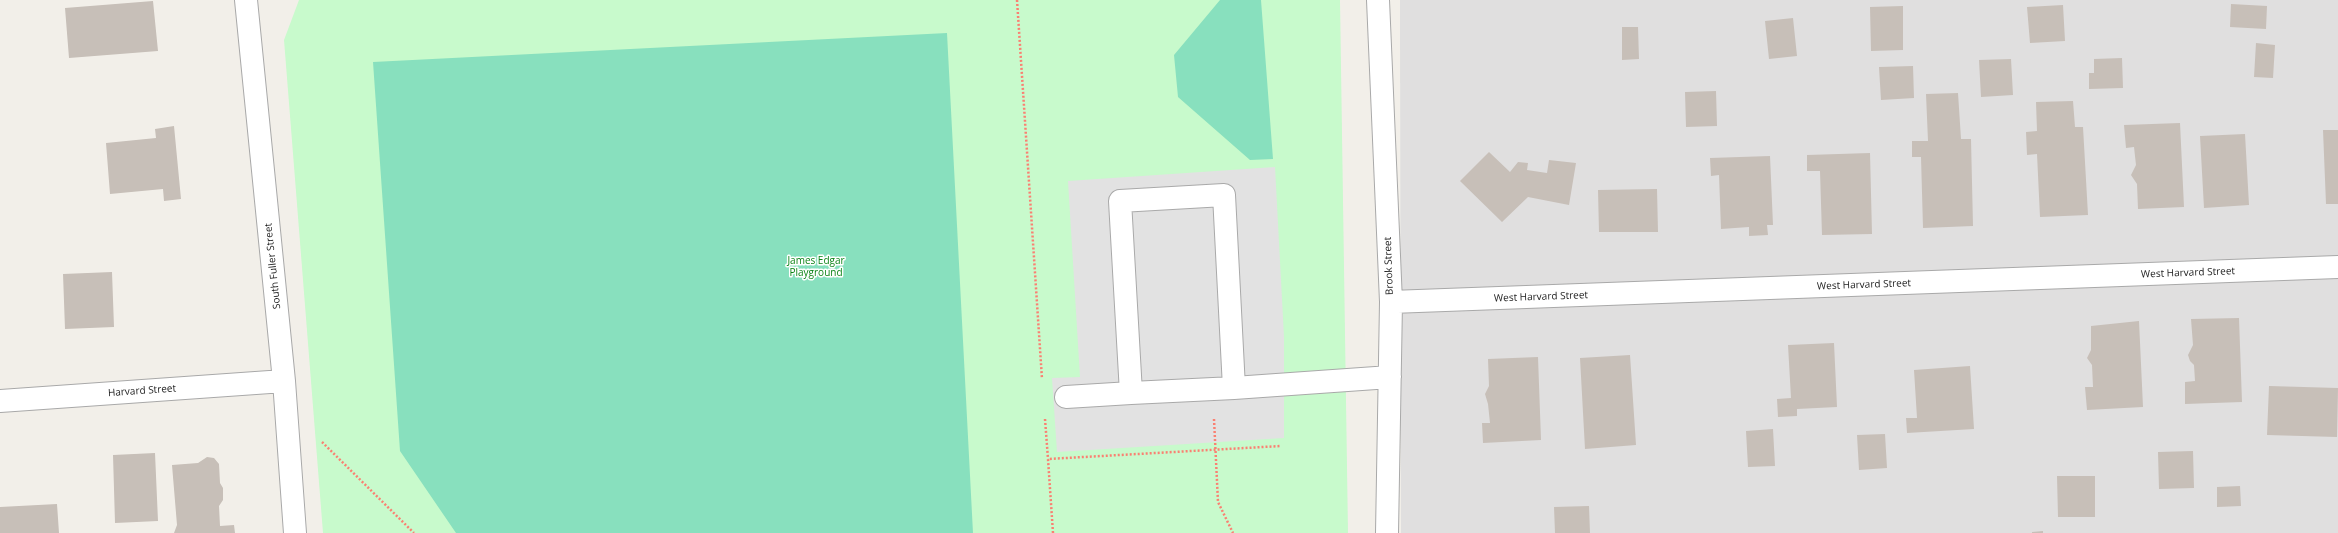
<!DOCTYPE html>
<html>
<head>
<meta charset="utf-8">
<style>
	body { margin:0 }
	canvas { display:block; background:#f2efe9 }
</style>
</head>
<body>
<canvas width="2338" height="533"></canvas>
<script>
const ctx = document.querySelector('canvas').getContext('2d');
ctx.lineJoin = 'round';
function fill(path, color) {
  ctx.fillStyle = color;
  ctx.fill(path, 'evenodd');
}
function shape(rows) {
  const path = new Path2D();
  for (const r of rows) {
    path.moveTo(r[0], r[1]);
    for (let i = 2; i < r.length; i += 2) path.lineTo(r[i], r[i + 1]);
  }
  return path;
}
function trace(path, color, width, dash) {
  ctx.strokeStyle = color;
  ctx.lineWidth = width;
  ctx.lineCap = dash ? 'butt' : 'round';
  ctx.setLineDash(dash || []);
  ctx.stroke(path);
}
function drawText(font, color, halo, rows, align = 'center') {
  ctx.font = font + ' "Open Sans",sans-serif';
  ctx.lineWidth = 3;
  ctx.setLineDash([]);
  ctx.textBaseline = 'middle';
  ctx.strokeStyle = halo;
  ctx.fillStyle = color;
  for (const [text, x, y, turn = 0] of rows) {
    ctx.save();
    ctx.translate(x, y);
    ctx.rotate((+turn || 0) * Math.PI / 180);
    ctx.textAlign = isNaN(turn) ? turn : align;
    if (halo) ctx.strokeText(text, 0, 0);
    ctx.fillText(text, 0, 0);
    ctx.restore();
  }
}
const residential = shape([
	[1400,0,2338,0,2338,533,1401,533]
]);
const park = shape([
	[299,0,1340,0,1348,533,323,533,284,40]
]);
const pitch = shape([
	[1220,0,1261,0,1273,159,1250,160,1178,97,1174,55],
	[947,33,973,533,456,533,400,451,373,62]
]);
const parking = shape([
	[1275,167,1284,337,1284,438,1057,452,1052,378,1080,377,1068,181]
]);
const building = shape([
	[153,1,158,51,69,58,65,8],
	[2231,4,2267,6,2266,29,2230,27],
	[2063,5,2065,41,2030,43,2027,7],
	[1903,6,1903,50,1871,51,1870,7],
	[1793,18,1797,56,1769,59,1765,21],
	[1622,27,1638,27,1639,59,1622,60],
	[2256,43,2275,45,2273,78,2254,77],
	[2122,58,2123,88,2089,89,2089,73,2094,73,2094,59],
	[2011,59,2013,95,1981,97,1979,60],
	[1913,66,1914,98,1881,100,1879,67],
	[1716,91,1717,126,1686,127,1685,92],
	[1958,93,1961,139,1971,139,1973,226,1923,228,1921,157,1912,157,1912,141,1928,141,1926,94],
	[2073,101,2075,127,2083,127,2088,215,2040,217,2037,154,2027,155,2026,132,2037,131,2036,102],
	[2180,123,2184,207,2138,209,2137,184,2131,175,2136,165,2134,147,2126,148,2124,125],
	[174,126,181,199,164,201,163,189,110,194,106,143,156,138,155,129],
	[2323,130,2338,130,2338,204,2326,204],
	[2245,134,2249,205,2204,208,2200,136],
	[1489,152,1510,172,1518,162,1528,163,1527,170,1547,173,1549,160,1576,163,1569,205,1528,197,1502,222,1460,181],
	[1870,153,1872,234,1822,235,1820,171,1807,171,1807,155],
	[1770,156,1773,225,1767,225,1768,235,1749,236,1749,227,1721,229,1719,175,1711,176,1710,158],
	[1657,189,1658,232,1599,232,1598,190],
	[112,272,114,327,65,329,63,274],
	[2239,318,2242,402,2185,404,2185,382,2195,381,2194,365,2190,361,2188,355,2193,345,2191,319],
	[2139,321,2143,407,2087,410,2085,387,2093,387,2092,365,2087,358,2091,350,2091,326],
	[1834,343,1837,407,1797,409,1797,416,1778,417,1777,399,1791,398,1788,345],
	[1630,355,1636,445,1585,449,1580,358],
	[1538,357,1541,440,1483,443,1482,423,1490,423,1488,404,1485,394,1489,386,1488,359],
	[1970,366,1974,429,1907,433,1906,418,1917,418,1914,370],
	[2269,386,2338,388,2337,437,2267,435],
	[1773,429,1775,466,1748,467,1746,431],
	[1885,434,1887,468,1859,470,1857,435],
	[2193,451,2194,488,2159,489,2158,452],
	[155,453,158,521,115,523,113,455],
	[207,457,214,458,219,464,220,483,223,488,223,500,219,506,220,526,234,525,235,533,174,533,177,525,172,465,198,463],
	[2057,476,2095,476,2095,517,2058,517],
	[2240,486,2241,506,2217,507,2217,487],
	[57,504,59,533,0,533,0,507],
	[1589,506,1590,533,1555,533,1554,507],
	[2043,531,2043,533,2032,533,2032,532]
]);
const path = shape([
	[1017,0,1042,379],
	[1045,419,1048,459],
	[1214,419,1218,502,1233,533],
	[322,442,414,533],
	[1053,533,1048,459,1281,446]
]);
const minor = shape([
	[246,0,284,381,295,533],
	[1378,0,1391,302,1387,533],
	[1391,302,2338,267],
	[1234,388,1224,195,1120,201,1131,393,1234,388,1390,377],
	[1066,397,1131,393],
	[0,401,284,381]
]);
const parkNames = [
	["James Edgar",816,261],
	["Playground",816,273]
];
const streetNames = [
	["South Fuller Street",273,266,-96],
	["Brook Street",1389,266,-92],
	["West Harvard Street",2188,273,-2],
	["West Harvard Street",1864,285,-2],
	["West Harvard Street",1541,297,-2],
	["Harvard Street",142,391,-4]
];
fill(residential, '#e0dfdf');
fill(park, '#c8facc');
fill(pitch, '#88e0be');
fill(parking, '#e2e2e2');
fill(building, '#c7bfb8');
trace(minor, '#a9a9a9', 24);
trace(path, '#fa8072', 2.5, [2, 2]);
trace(minor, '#fff', 22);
drawText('10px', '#0c8416', '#fff', parkNames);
drawText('10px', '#222', '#fff', streetNames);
</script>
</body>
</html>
